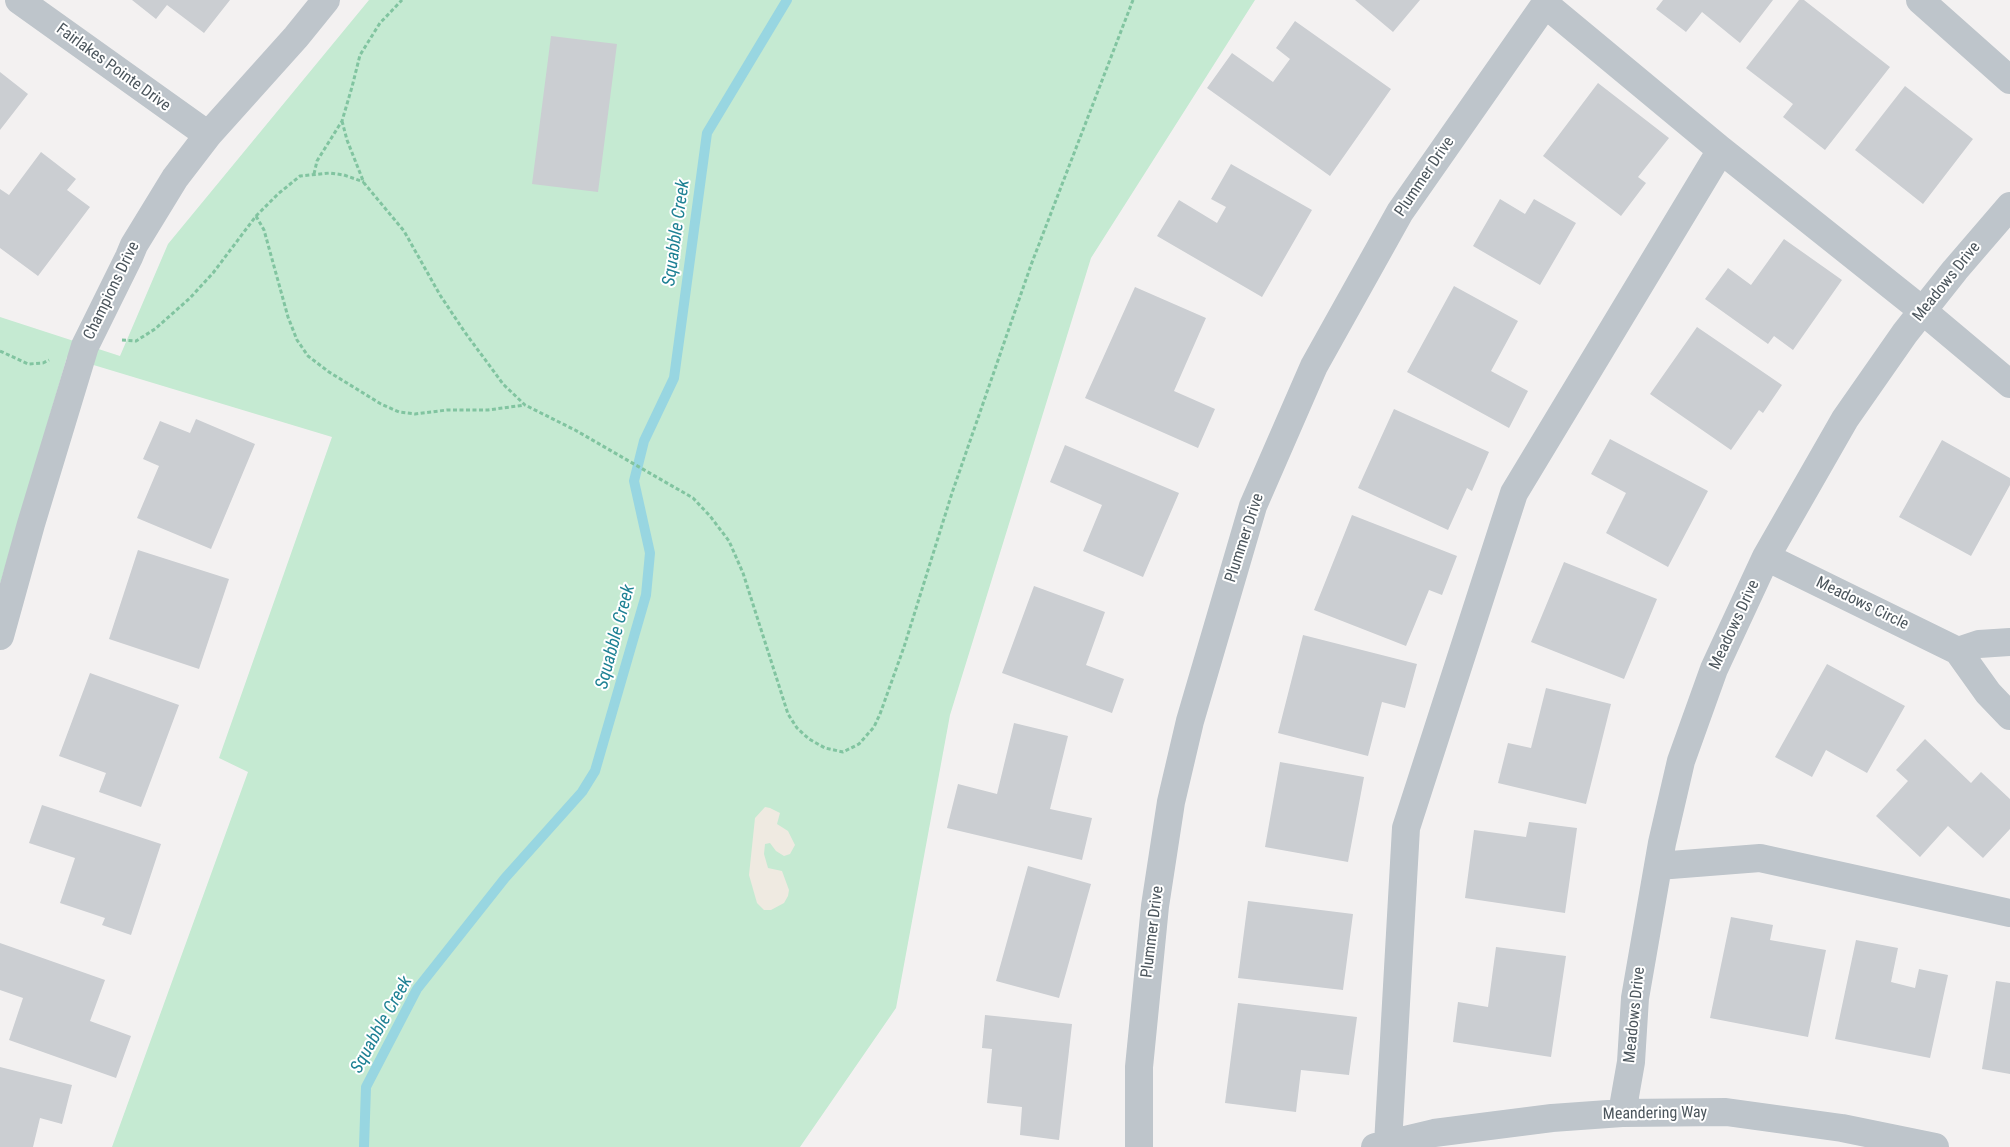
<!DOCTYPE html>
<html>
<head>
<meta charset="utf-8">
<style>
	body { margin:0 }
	canvas { display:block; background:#f3f1f1 }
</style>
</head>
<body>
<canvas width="2010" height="1147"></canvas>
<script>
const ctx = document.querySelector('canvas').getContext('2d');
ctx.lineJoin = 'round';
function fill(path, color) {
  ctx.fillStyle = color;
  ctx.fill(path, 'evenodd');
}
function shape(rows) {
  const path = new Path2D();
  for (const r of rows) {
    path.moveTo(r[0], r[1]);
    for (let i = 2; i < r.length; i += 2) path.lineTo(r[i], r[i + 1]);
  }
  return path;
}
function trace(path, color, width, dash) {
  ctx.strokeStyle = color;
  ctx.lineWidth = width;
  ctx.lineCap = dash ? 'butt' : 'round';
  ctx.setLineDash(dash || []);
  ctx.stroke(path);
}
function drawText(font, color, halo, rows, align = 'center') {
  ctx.font = font + ' "Roboto Condensed",sans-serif';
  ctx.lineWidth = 4;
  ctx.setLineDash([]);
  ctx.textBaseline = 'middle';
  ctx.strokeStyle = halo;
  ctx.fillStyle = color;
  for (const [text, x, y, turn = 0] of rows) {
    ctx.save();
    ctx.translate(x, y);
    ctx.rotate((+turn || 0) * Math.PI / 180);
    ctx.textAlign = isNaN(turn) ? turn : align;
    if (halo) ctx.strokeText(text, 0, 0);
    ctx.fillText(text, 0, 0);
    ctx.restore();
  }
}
const green = shape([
	[369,0,1255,0,1091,258,950,715,896,1008,800,1147,112,1147,248,772,219,758,332,437,67,357,0,584,0,317,120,356,168,244]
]);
const sand = shape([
	[765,807,770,808,780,813,777,824,788,831,795,845,790,854,784,856,776,851,770,843,765,844,764,854,768,868,782,871,789,890,788,896,784,903,771,910,764,910,757,903,749,875,755,818]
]);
const stream = shape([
	[364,1147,366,1087,417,989,505,878,582,792,595,771,646,595,650,553,634,481,644,441,674,378,707,133,787,0]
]);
const building = shape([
	[132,0,230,0,204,33,167,5,156,19],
	[1355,0,1420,0,1393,32],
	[1663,0,1773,0,1740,43,1702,12,1686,32,1656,9],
	[1799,0,1804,0,1890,67,1825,150,1783,117,1793,104,1746,68],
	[1295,21,1391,89,1330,176,1207,88,1232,53,1273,82,1290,59,1276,48],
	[551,36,617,44,598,192,532,184],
	[0,72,28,94,0,130],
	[1598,83,1669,138,1638,177,1646,183,1621,216,1543,156],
	[1905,86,1973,139,1923,204,1855,150],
	[41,152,76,179,67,190,90,207,38,276,0,248,0,189,9,195],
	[1231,164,1312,210,1262,297,1157,236,1179,200,1217,223,1226,207,1211,199],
	[1500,199,1525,214,1534,199,1576,223,1540,285,1473,246],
	[1784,239,1842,280,1793,350,1774,336,1768,344,1705,299,1728,268,1751,285],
	[1454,286,1518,321,1491,371,1528,391,1509,428,1407,372],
	[1135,287,1206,318,1174,391,1215,409,1198,448,1085,398],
	[1697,327,1782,385,1763,413,1759,410,1731,450,1650,394],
	[1394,409,1489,452,1472,491,1467,488,1448,530,1358,488],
	[196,419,255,444,211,549,137,518,159,466,143,459,160,421,190,433],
	[1610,439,1708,491,1668,567,1606,533,1626,493,1591,474],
	[1942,440,2010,478,2010,485,1971,556,1899,517],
	[1065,445,1179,493,1143,577,1083,551,1102,505,1050,482],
	[1352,515,1457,556,1442,595,1429,590,1406,646,1314,610],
	[138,550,229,579,199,669,109,639],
	[1564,562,1657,599,1624,679,1531,642],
	[1034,586,1105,612,1086,665,1124,679,1112,713,1002,673],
	[1303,635,1417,664,1405,708,1382,702,1368,756,1278,733],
	[1827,664,1905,706,1867,773,1826,750,1812,777,1775,757],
	[90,673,179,705,141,807,99,792,106,773,59,756],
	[1546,688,1611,704,1586,804,1498,783,1508,743,1531,748],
	[1014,723,1068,736,1050,809,1092,818,1082,860,947,828,958,784,997,794],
	[1925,739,1971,783,1981,772,2010,799,2010,829,1983,858,1948,826,1920,857,1876,816,1908,781,1896,770],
	[1280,762,1364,777,1348,862,1265,847],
	[42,805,161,844,131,935,102,925,105,918,60,903,75,858,29,843],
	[1529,822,1577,828,1565,913,1465,898,1474,830,1526,837],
	[1028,866,1091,884,1059,998,996,981],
	[1248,901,1353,914,1343,990,1238,978],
	[1731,917,1773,925,1770,940,1826,950,1808,1037,1710,1018],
	[1856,940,1898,948,1891,982,1915,988,1919,969,1948,975,1930,1058,1835,1039],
	[0,943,105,980,90,1021,131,1036,116,1078,9,1040,23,998,0,990],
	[1496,947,1566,956,1551,1057,1453,1042,1458,1002,1488,1007],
	[1996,981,2010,983,2010,1074,1982,1069],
	[1238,1003,1357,1017,1349,1075,1301,1070,1296,1112,1225,1103],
	[985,1015,1072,1024,1059,1140,1020,1135,1022,1107,987,1103,992,1049,982,1048],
	[0,1067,72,1085,62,1124,40,1118,33,1147,0,1147]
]);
const path = shape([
	[342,121,347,140,364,183,404,231,440,295,464,331,503,384,525,405,575,430,693,498,710,516,729,541,743,573,788,714,797,728,809,739,825,748,843,752,859,744,874,727,880,714,904,647,952,493,1031,265,1133,0],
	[314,174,317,161,342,121,352,87,360,55,380,23,402,0],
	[256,216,264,230,288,317,297,340,308,356,329,372,381,404,399,412,415,414,447,410,488,410,525,405],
	[122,340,136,341,155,329,190,298,213,273,256,216,278,194,300,176,330,173,344,175,364,182],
	[0,351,28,364,43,363,49,360]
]);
const minor = shape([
	[19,0,208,135],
	[1920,0,2010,80],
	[1721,150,1923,311,2010,384],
	[1766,557,1958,651],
	[0,636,31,524,85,346,129,257,134,245,175,178,208,135,296,37,326,0],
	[2010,642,1979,644,1958,651,1988,693,2010,716],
	[1658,866,1760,858,2010,913],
	[1622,1113,1631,1062,1635,998,1662,843,1681,761,1714,669,1766,557,1845,419,1905,333,1955,270,2010,206],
	[1388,1144,1406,828,1514,493,1721,150,1545,4],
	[1139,1147,1139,1067,1155,906,1171,802,1190,721,1253,506,1314,366,1400,212,1548,0],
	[1375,1147,1434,1133,1552,1118,1622,1113,1726,1112,1842,1128,1935,1147]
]);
const streetNames = [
	["Fairlakes Pointe Drive",113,68,36],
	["Plummer Drive",1425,177,-56],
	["Meadows Drive",1947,282,-51],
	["Champions Drive",112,291,-64],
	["Plummer Drive",1245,538,-72],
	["Meadows Circle",1862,604,26],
	["Meadows Drive",1735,625,-65],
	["Plummer Drive",1153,932,-83],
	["Meadows Drive",1635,1015,-84],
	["Meandering Way",1655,1114,-1]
];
const waterNames = [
	["Squabble Creek",677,233,-82],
	["Squabble Creek",616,637,-75],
	["Squabble Creek",382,1025,-61]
];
fill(green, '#c5ead2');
fill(sand, '#efeae1');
trace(stream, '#98d6e1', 10);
fill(building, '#cbced2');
trace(path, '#81c4a0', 3, [4, 2.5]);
trace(minor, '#bec5cb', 28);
drawText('16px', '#4b555c', '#fff', streetNames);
drawText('italic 18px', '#1e8194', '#fff', waterNames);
</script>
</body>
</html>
